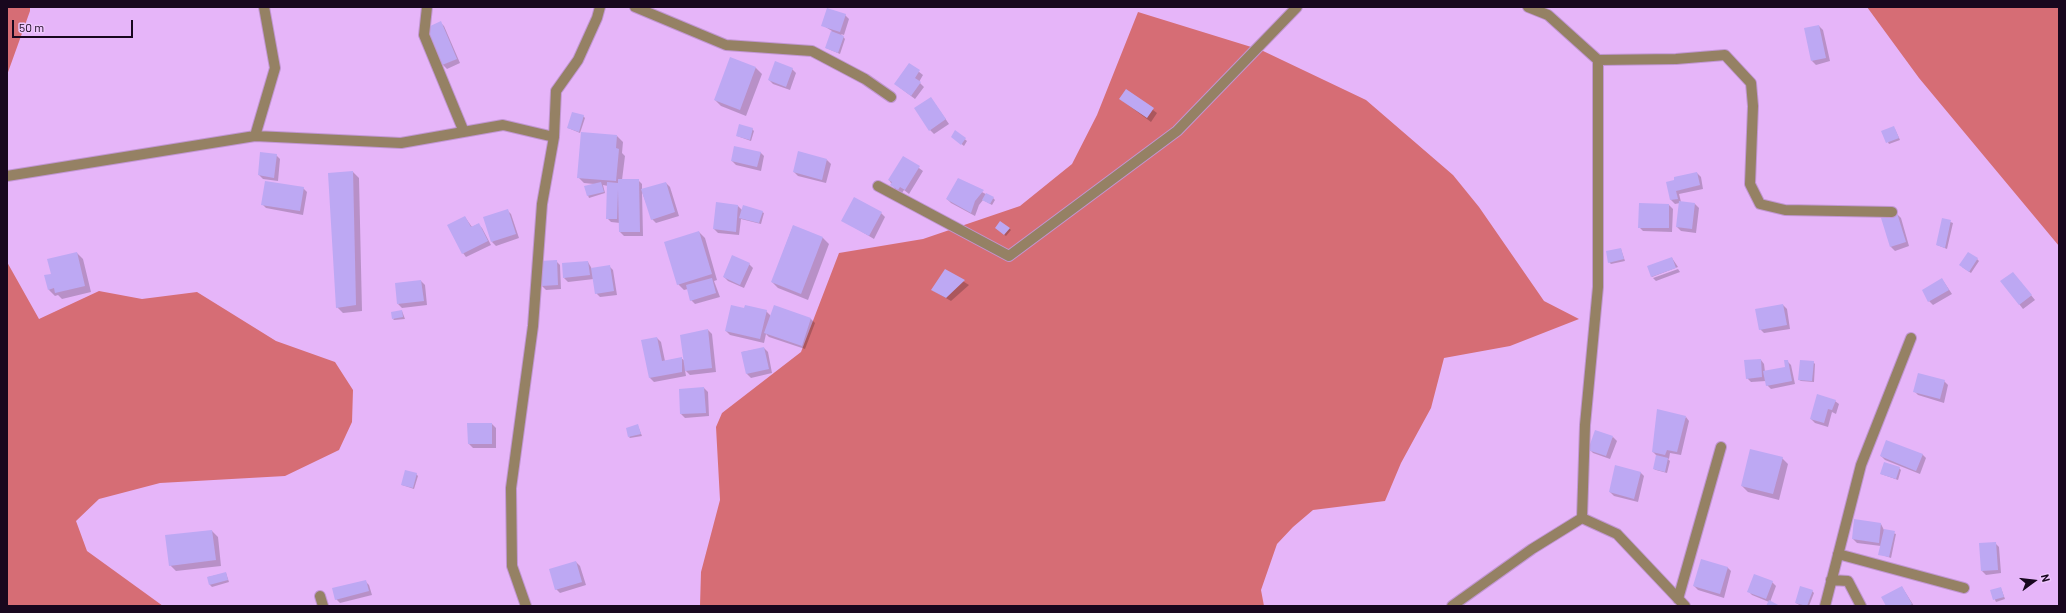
<!DOCTYPE html>
<html>
<head>
<meta charset="utf-8">
<style>
	body { margin:0 }
	#map { position:relative; width:2066px; height:613px; overflow:hidden; background:#e6b5f9; font-family:Barlow,sans-serif }
	canvas { display:block }
	.frame { position:absolute; inset:0; border:8px solid #18071e; pointer-events:none }
	.north { position:absolute; left:2014px; top:561px; width:40px; height:40px; -webkit-text-stroke:3px #eec6fd; paint-order:stroke; rotate:75deg; font-size:11px; font-weight:700; line-height:16px; text-align:center; color:#18071e }
	.north::after { content:''; display:block; margin:auto; width:14px; height:18px; background:#18071e; clip-path:polygon(50% 0,100% 100%,50% 72%,0 100%) }
	.scale { position:absolute; left:12px; top:20px; width:121px; height:18px; box-sizing:border-box; border:2px solid #18071e; border-top:0; padding-left:5px; font-size:12px; line-height:14px; white-space:nowrap; color:#18071e; -webkit-text-stroke:3px #eec6fd; paint-order:stroke }
</style>
</head>
<body>
<div id="map">
<canvas width="2066" height="613"></canvas>
<div class="frame"></div>
<div class="north">N</div>
<div class="scale">50 m</div>
</div>
<script>
const ctx = document.querySelector('canvas').getContext('2d');
ctx.lineJoin = 'round';
function fill(path, color) {
  ctx.fillStyle = color;
  ctx.fill(path, 'evenodd');
}
function shape(rows) {
  const path = new Path2D();
  for (const r of rows) {
    path.moveTo(r[0], r[1]);
    for (let i = 2; i < r.length; i += 2) path.lineTo(r[i], r[i + 1]);
  }
  return path;
}
function trace(path, color, width, dash) {
  ctx.strokeStyle = color;
  ctx.lineWidth = width;
  ctx.lineCap = dash ? 'butt' : 'round';
  ctx.setLineDash(dash || []);
  ctx.stroke(path);
}
const forest = shape([
	[7,7,30,7,30,11,7,75],
	[1867,7,2059,7,2059,246,1919,78],
	[1138,12,1261,50,1366,100,1453,175,1479,207,1544,301,1579,319,1510,346,1444,358,1431,408,1401,463,1385,501,1313,510,1293,527,1277,544,1261,590,1264,606,700,606,701,572,720,500,716,427,722,413,801,352,839,253,923,239,1020,206,1072,164,1097,115],
	[7,262,39,319,99,291,142,299,197,292,276,341,335,362,353,390,352,422,339,450,285,476,160,483,99,499,76,521,87,551,163,606,7,606]
]);
const shadow = shape([
	[845,15,849,19,844,35,841,34,845,39,840,54,826,48,832,31,822,25],
	[441,23,444,26,460,63,447,69,443,65,427,28],
	[1819,26,1823,30,1830,61,1816,65,1812,61],
	[731,58,756,68,762,74,746,116,721,106,715,100],
	[909,64,923,75,919,82,924,87,915,99,899,87],
	[792,69,796,73,790,90,773,84,769,80],
	[1126,90,1157,113,1151,122,1120,99],
	[931,98,949,124,934,134,930,130],
	[583,116,585,118,580,133,568,128],
	[752,129,754,131,751,141,737,136],
	[1895,129,1900,140,1889,144,1882,131],
	[955,131,967,141,964,146,954,138],
	[617,136,623,142,622,153,625,156,622,180,638,180,642,184,642,190,666,183,670,187,679,216,656,223,652,219,642,192,643,236,624,236,620,232,620,223,611,222,607,218,608,186,603,185,605,193,589,198,585,187,594,184,584,183,578,177],
	[760,152,764,156,761,171,736,165,732,161],
	[276,155,280,159,278,181,263,179,259,175],
	[904,157,923,171,909,194,904,190,902,193,895,189,889,180],
	[827,160,831,164,826,183,798,176,794,172],
	[353,172,359,178,362,311,343,313,337,307],
	[1697,173,1701,177,1703,189,1679,194,1681,202,1695,204,1699,208,1696,233,1681,231,1677,227,1680,203,1675,204,1671,200,1667,183],
	[958,179,993,198,995,200,992,205,983,200,979,205,975,216,951,203,947,199],
	[303,188,307,192,303,215,266,208,262,204],
	[1640,204,1669,205,1673,209,1672,232,1643,231,1639,227],
	[738,206,742,210,762,212,764,213,761,224,741,219,739,235,718,233,714,229],
	[507,210,511,214,519,238,496,246,492,242],
	[881,213,885,217,874,239,842,220],
	[1897,214,1901,218,1909,246,1895,251,1891,247],
	[465,217,472,227,478,224,482,228,491,245,466,257,463,253],
	[1943,219,1953,223,1947,249,1937,245],
	[793,226,823,238,829,244,808,300,778,288,772,282],
	[1009,228,1011,230,1006,236,998,230],
	[699,232,705,238,717,280,714,281,720,297,695,304,691,300,688,289,684,290,678,284],
	[1621,249,1625,261,1611,264,1609,262],
	[77,253,83,259,91,292,62,299,58,295,55,296,49,290,52,275],
	[1672,258,1678,267,1652,277,1648,267],
	[1977,259,1979,261,1971,273,1962,267],
	[556,261,560,265,561,289,546,290,542,286],
	[588,262,592,269,609,266,613,270,617,295,600,297,596,293,594,279,568,282,564,278],
	[749,264,753,268,744,288,728,281,724,277],
	[1678,269,1680,272,1656,281,1653,278],
	[945,270,969,285,951,301,932,290],
	[2013,273,2035,300,2023,309,2002,282],
	[1942,279,1952,294,1933,305,1929,301],
	[421,281,425,285,427,305,402,308,398,304],
	[1783,305,1787,309,1790,329,1764,333,1760,329],
	[774,307,811,319,815,323,805,349,769,337,766,334,764,343,730,335,726,331,745,309,766,311,771,316],
	[402,311,405,319,394,320,393,319],
	[708,330,712,334,716,372,690,375,685,370,686,376,654,382,650,378,642,341,657,338,661,342,665,361,681,358,685,361],
	[764,348,768,352,772,373,751,378,747,374,742,352],
	[1761,360,1764,364,1765,372,1786,368,1787,361,1791,365,1795,384,1771,389,1767,385,1766,381,1751,382,1747,378],
	[1813,362,1815,364,1814,382,1801,381,1799,380],
	[1944,381,1948,385,1944,403,1918,395,1914,391],
	[704,388,708,392,709,416,685,418,681,414],
	[1835,401,1839,404,1836,414,1832,412,1828,427,1815,423,1811,419],
	[1686,417,1689,421,1681,455,1670,453,1669,459,1667,458,1670,461,1667,473,1656,470,1654,469,1657,456,1653,452],
	[492,424,496,428,496,448,473,448,469,444],
	[638,426,642,436,630,438,629,437],
	[1613,437,1617,441,1610,459,1593,453,1589,449],
	[1922,454,1926,458,1920,474,1885,460,1881,456],
	[1782,458,1788,464,1779,500,1748,492,1742,486],
	[1899,468,1901,470,1898,480,1881,474],
	[1640,472,1644,476,1638,502,1614,496,1610,492],
	[416,474,418,476,414,489,402,485],
	[1881,524,1884,530,1896,534,1891,558,1879,554,1881,546,1857,543,1853,539],
	[212,531,218,537,221,566,176,571,170,565],
	[1995,543,1999,547,2001,573,1986,575,1982,571],
	[576,562,580,566,586,585,560,593,556,589],
	[1727,567,1731,571,1724,598,1698,590,1694,586],
	[226,573,229,582,212,587,210,585,208,577],
	[365,581,369,585,372,595,340,603,336,599],
	[1772,582,1776,586,1770,602,1778,606,1767,606,1769,602,1752,595,1748,591],
	[1902,587,1914,606,1887,606],
	[2001,588,2005,599,1996,602,1991,591],
	[1812,591,1814,593,1809,606,1801,606,1796,603]
]);
const building = shape([
	[827,8,846,14,840,32,821,26],
	[441,21,457,59,442,65,426,28],
	[1819,25,1826,58,1811,61,1804,28],
	[831,31,844,36,838,53,825,48],
	[730,57,756,67,740,110,714,100],
	[775,61,793,68,786,87,768,80],
	[909,63,920,70,915,78,921,82,911,96,894,84],
	[1126,89,1154,108,1147,118,1119,99],
	[931,97,946,119,929,131,914,108],
	[572,112,584,115,579,132,567,128],
	[739,124,753,128,750,140,736,136],
	[1894,126,1899,138,1886,143,1881,131],
	[955,130,966,138,961,145,951,137],
	[581,132,617,135,616,148,619,149,616,181,577,178],
	[734,146,761,152,757,167,731,161],
	[798,151,827,159,822,180,793,172],
	[260,152,277,154,274,178,258,175],
	[903,156,920,166,905,190,900,187,898,190,890,185,892,182,888,180],
	[353,171,356,305,336,308,328,173],
	[1697,172,1700,185,1676,191,1678,199,1670,200,1666,182,1674,180,1674,177],
	[958,178,984,190,975,201,971,213,946,199],
	[618,179,639,179,640,232,619,232,618,189,617,219,606,219,607,182,618,183],
	[265,181,304,187,300,211,261,205],
	[601,182,604,192,587,196,584,186],
	[666,182,675,212,651,220,641,189],
	[986,193,994,197,990,204,982,200],
	[854,197,882,212,869,236,841,221],
	[1679,201,1695,203,1692,229,1676,227],
	[716,202,738,205,736,232,713,229],
	[1639,203,1669,204,1669,228,1638,228],
	[743,205,763,211,759,223,739,218],
	[508,209,516,234,491,242,483,217],
	[1897,213,1906,242,1890,247,1881,218],
	[465,216,471,227,479,223,488,241,462,254,447,225],
	[1942,218,1951,220,1945,248,1936,245],
	[1000,221,1010,228,1004,235,995,228],
	[793,225,823,237,801,294,771,282],
	[699,231,712,274,677,285,664,242],
	[1621,248,1624,259,1608,263,1606,251],
	[77,252,85,286,55,293,54,288,48,290,44,275,51,274,47,259],
	[1968,252,1978,258,1969,272,1959,265],
	[732,255,750,263,740,285,723,277],
	[1672,257,1676,268,1651,277,1647,266],
	[557,260,558,285,541,286,540,261],
	[588,261,590,275,563,278,562,263],
	[610,265,614,291,595,294,591,268],
	[945,269,965,280,946,298,931,290],
	[2013,272,2032,295,2019,305,2000,281],
	[712,278,716,293,690,301,686,285],
	[1942,278,1949,290,1928,302,1922,290],
	[421,280,424,301,397,304,395,283],
	[1783,304,1787,325,1759,330,1755,309],
	[731,305,744,308,745,305,767,310,760,339,725,331],
	[774,305,811,318,802,346,764,333],
	[402,310,403,317,392,319,391,312],
	[708,329,712,368,685,371,680,335],
	[657,337,662,361,682,357,682,372,649,378,641,340],
	[764,347,769,369,746,374,741,352],
	[1761,359,1762,377,1746,379,1744,360],
	[1784,360,1788,360,1792,381,1766,386,1763,371,1785,367],
	[1800,360,1814,361,1812,381,1798,380],
	[1918,373,1945,380,1940,399,1913,392],
	[704,387,706,413,680,414,679,389],
	[1817,394,1836,400,1832,410,1828,409,1824,423,1810,419],
	[1657,409,1686,416,1677,452,1667,450,1665,455,1652,452],
	[467,423,492,423,492,444,468,444],
	[638,424,641,434,628,437,626,428],
	[1595,430,1613,436,1606,456,1588,450],
	[1886,440,1923,454,1916,471,1880,456],
	[1750,449,1783,457,1773,494,1741,486],
	[1656,455,1668,458,1665,472,1653,469],
	[1884,462,1900,467,1896,479,1880,474],
	[1615,465,1641,472,1634,499,1609,492],
	[405,470,417,473,413,488,401,485],
	[1854,519,1881,523,1879,543,1852,539],
	[1884,529,1895,531,1889,557,1878,555],
	[212,530,216,560,169,566,165,535],
	[1996,542,1998,570,1981,571,1979,543],
	[1701,559,1728,567,1720,594,1693,586],
	[576,561,582,582,555,590,549,569],
	[226,572,228,580,209,585,207,577],
	[1754,574,1773,581,1766,599,1747,592],
	[366,580,369,591,335,600,332,588],
	[1800,586,1813,590,1807,606,1795,603],
	[1902,586,1912,604,1908,606,1886,606,1881,597],
	[2001,587,2004,597,1993,600,1990,590],
	[1769,600,1780,606,1766,606]
]);
const minor = shape([
	[427,7,424,35,464,132],
	[635,7,726,45,812,51,865,79,891,97],
	[1528,7,1548,15,1598,60,1676,59,1725,55,1751,83,1753,106,1750,184,1760,204,1785,210,1892,212],
	[255,136,275,68,264,7],
	[7,176,255,136,401,143,503,125,554,137],
	[878,186,1009,256,1177,131,1297,7],
	[1582,518,1585,425,1598,287,1598,60],
	[1838,554,1964,588],
	[1831,580,1848,581,1861,606],
	[320,596,323,606],
	[1678,599,1721,447],
	[526,606,512,566,511,488,533,326,542,204,554,137,556,91,578,60,597,18,600,7],
	[1452,606,1532,549,1582,518,1617,534,1685,606],
	[1825,606,1861,465,1911,338]
]);
fill(forest, '#d66d75');
fill(shadow, '#0003');
fill(building, '#bda8f3');
trace(minor, '#c196d2', 12);
trace(minor, '#958164', 10);
</script>
</body>
</html>
